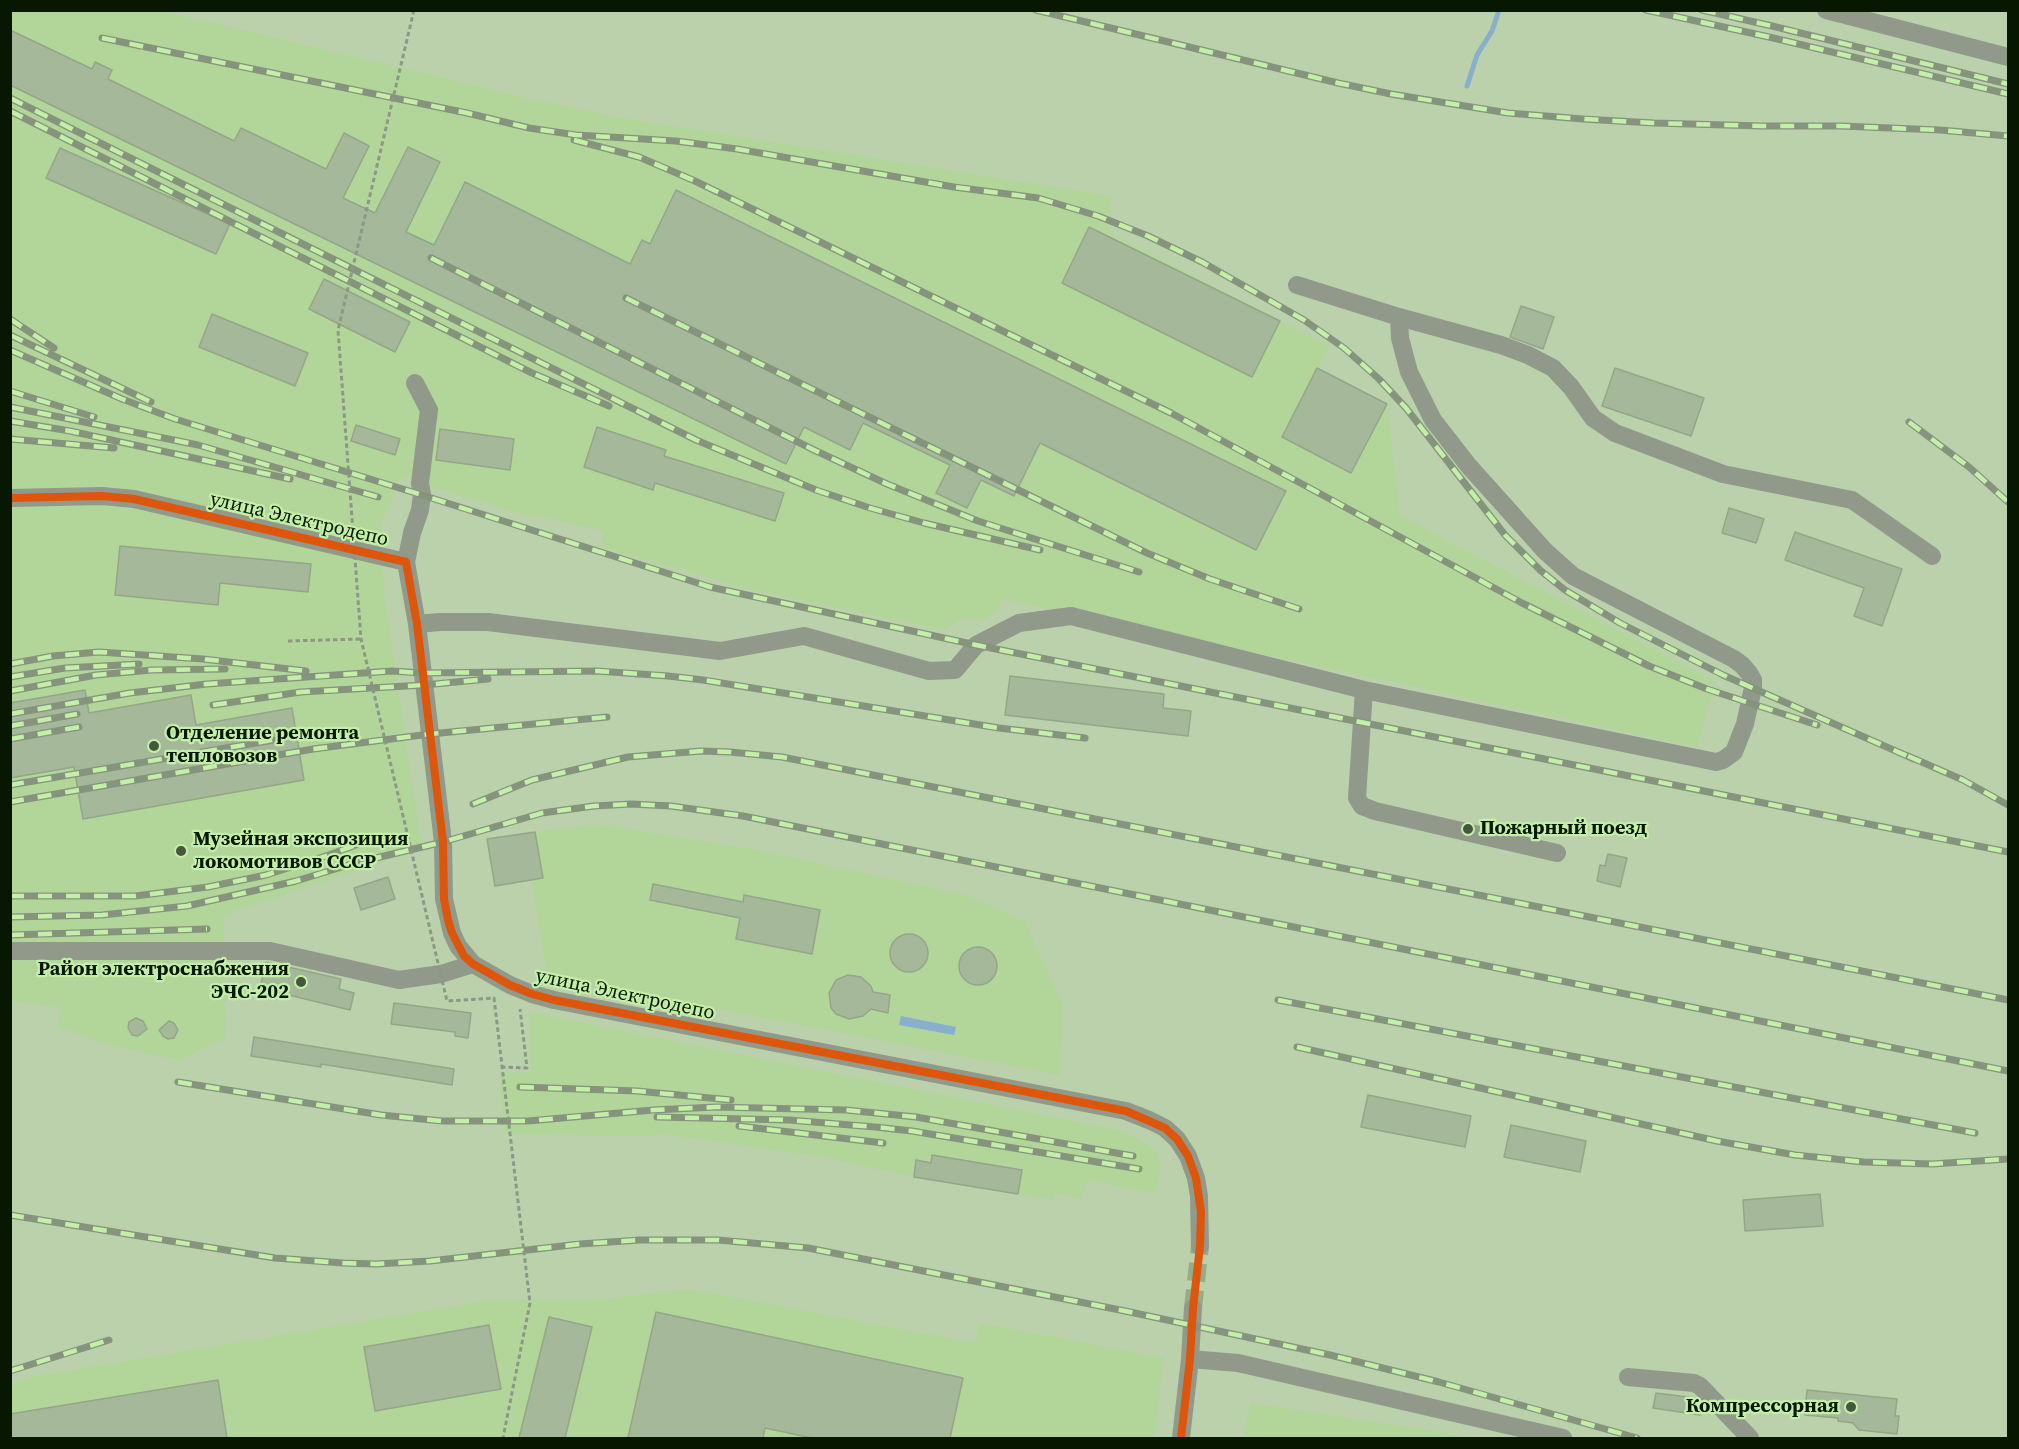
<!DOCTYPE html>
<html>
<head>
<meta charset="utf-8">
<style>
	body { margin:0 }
	#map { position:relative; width:2019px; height:1449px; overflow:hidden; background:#bad1ab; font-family:"Source Serif 4",serif }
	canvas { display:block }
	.frame { position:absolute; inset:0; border:12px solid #081700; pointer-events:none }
</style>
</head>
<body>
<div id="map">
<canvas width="2019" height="1449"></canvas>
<div class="frame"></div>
</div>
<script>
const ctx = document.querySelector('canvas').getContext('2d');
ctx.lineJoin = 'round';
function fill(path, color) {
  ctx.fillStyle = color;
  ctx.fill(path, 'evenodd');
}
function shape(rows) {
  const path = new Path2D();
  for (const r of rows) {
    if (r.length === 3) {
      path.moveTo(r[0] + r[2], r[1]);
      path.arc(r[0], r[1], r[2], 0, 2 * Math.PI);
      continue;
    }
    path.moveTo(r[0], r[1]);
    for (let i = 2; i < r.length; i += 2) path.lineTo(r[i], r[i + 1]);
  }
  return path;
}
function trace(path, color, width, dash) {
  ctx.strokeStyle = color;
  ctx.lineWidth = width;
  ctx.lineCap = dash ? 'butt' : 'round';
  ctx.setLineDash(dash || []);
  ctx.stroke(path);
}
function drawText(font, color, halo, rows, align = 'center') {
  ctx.font = font + ' "Source Serif 4",serif';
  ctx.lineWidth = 4.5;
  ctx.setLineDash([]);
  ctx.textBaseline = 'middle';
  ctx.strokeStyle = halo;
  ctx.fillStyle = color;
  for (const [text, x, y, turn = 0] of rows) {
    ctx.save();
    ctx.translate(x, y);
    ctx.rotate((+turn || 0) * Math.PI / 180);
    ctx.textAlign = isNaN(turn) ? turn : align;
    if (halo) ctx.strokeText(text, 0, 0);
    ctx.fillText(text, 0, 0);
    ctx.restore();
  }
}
const built = shape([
	[11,11,163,11,543,102,621,118,1111,196,1107,231,1329,346,1318,368,1387,404,1400,516,1715,681,1697,747,1003,599,997,611,981,621,962,618,944,630,752,590,608,549,601,543,604,531,537,516,528,516,401,477,378,531,386,609,422,848,224,915,226,1038,179,1060,111,1046,58,1027,61,1008,11,1001],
	[588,825,602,825,761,851,969,896,1025,922,1063,1005,1059,1075,547,976,532,880,543,878,535,832],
	[529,1012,1122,1131,1149,1145,1156,1153,1161,1163,1155,1194,1087,1180,1082,1199,1055,1193,1053,1200,914,1177,822,1157,663,1134,645,1136,505,1134,499,1073,531,1072],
	[689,1289,974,1343,980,1323,1164,1358,1154,1438,11,1438,11,1385,32,1377,492,1300,606,1299],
	[1251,1403,1445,1433,1466,1438,1242,1438]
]);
const water = shape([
	[901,1016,956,1027,954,1035,899,1025]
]);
const stream = shape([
	[1467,86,1477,55,1492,31,1499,10]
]);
const building = shape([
	[10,30,92,69,95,62,112,70,108,79,234,141,241,128,326,169,344,133,369,146,343,198,375,213,408,147,440,162,406,232,434,245,465,182,630,264,642,240,650,244,676,190,1286,491,1256,550,1040,443,1014,496,981,480,967,508,936,493,950,465,863,423,850,450,804,427,786,464,10,85,10,30],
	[60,148,230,224,216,254,46,178,60,148],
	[1089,227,1280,321,1252,377,1062,283,1089,227],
	[324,279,410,322,395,352,309,309,324,279],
	[1521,306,1554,317,1543,349,1510,337,1521,306],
	[212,314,308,353,295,386,199,347,212,314],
	[1317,368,1387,404,1351,473,1282,437,1317,368],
	[1615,368,1704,398,1691,436,1602,406,1615,368],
	[356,425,400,439,395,455,351,441,356,425],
	[597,427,666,450,664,456,784,493,775,521,655,483,653,490,584,467,597,427],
	[440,429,514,439,510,470,436,460,440,429],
	[1729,508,1764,519,1756,543,1722,533,1729,508],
	[1795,532,1902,569,1882,626,1854,616,1864,588,1785,560,1795,532],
	[120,546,311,564,308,592,220,583,218,605,115,595,120,546],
	[1010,676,1164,694,1163,708,1191,711,1188,736,1005,715,1010,676],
	[85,690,89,713,191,695,196,725,292,708,304,780,83,819,74,767,10,778,10,703,85,690],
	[535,832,543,878,495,886,487,839,535,832],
	[1608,854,1627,858,1620,887,1597,881,1600,865,1605,866,1608,854],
	[388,877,395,899,361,910,354,888,388,877],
	[653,884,743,902,744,895,820,910,812,954,736,939,740,918,650,900,653,884],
	[909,953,19],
	[978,966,19],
	[266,962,341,979,339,989,354,993,350,1010,260,988,266,962],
	[848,975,861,977,871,986,873,992,890,995,888,1013,871,1009,863,1016,849,1019,836,1014,831,1008,829,993,836,980,848,975],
	[394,1003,471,1013,468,1038,455,1036,455,1032,391,1024,394,1003],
	[136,1018,143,1021,147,1029,138,1036,132,1035,128,1028,129,1022,136,1018],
	[169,1021,174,1023,178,1030,174,1038,168,1039,163,1036,159,1030,169,1021],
	[254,1037,454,1069,452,1085,321,1064,321,1067,251,1056,254,1037],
	[1368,1095,1471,1116,1465,1147,1361,1127,1368,1095],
	[1511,1125,1586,1141,1580,1172,1504,1157,1511,1125],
	[932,1155,1022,1170,1018,1194,914,1177,916,1160,931,1163,932,1155],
	[1820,1194,1823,1226,1745,1231,1743,1200,1820,1194],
	[656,1312,963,1378,950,1438,812,1438,765,1428,763,1438,628,1438,656,1312],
	[549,1317,592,1327,565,1438,519,1438,549,1317],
	[489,1325,501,1389,375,1411,364,1347,489,1325],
	[218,1380,227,1438,10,1438,10,1414,218,1380],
	[1807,1390,1897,1399,1895,1416,1899,1416,1897,1434,1859,1430,1853,1423,1838,1421,1838,1418,1805,1415,1807,1390],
	[1656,1393,1696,1398,1701,1404,1700,1415,1653,1408,1656,1393]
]);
const minorTunnel = shape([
	[1193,1308,1200,1246]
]);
const path = shape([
	[288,641,361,639],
	[501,1067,527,1068,520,1009]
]);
const minor = shape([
	[1826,10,2008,57],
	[1297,285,1399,317,1501,345,1528,355,1553,368,1571,387,1593,418,1615,433,1723,474,1852,500,1932,556],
	[10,498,102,496,134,499,406,562,417,624,443,842,444,899,452,933,458,946,473,964,510,985,532,994,554,1000,1126,1111,1149,1120,1165,1128,1177,1139,1188,1156,1196,1178,1199,1196,1200,1246],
	[406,562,412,533,420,510,422,495,420,483,429,410,415,383],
	[417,624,440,622,488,622,720,651,804,636,929,671,955,670,976,645,1019,623,1071,616,1364,690,1716,762,1723,760,1734,752,1745,724,1753,688,1753,680,1749,673,1742,665,1734,659,1573,576,1545,551,1468,465,1433,420,1409,372,1400,338,1399,317],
	[1364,690,1357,798,1362,806,1375,811,1557,853],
	[10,951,270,951,399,980,441,974,473,964],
	[1190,1359,1238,1363,1563,1438],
	[1628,1377,1694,1383,1700,1386,1750,1438],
	[1181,1438,1190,1359,1193,1308]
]);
const rail = shape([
	[1036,10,1338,83,1391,94,1508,113,1583,119,1654,123,1762,126,1841,126,1940,130,2008,136],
	[1646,10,1769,37,2008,94],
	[1702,10,1772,26,2008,84],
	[102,38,467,113,529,128,576,135,676,141,737,149,954,187,1038,198,1098,216,1148,236,1202,262,1304,320,1344,348,1379,379,1406,408,1505,535,1541,571,1565,590,1620,623,1723,675,1914,759],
	[10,98,696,440,816,490,870,508,924,523,1040,550],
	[10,111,532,373,609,406],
	[574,140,639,157,695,181,1171,413,1522,603,1649,666,1707,689,1817,725],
	[431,258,814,450,887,484,978,521,1139,572],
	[626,298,1147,553,1210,579,1299,609],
	[10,319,54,348],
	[10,335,151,402],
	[10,350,122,399,175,419,422,495,710,587,976,645,2008,852],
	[10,391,94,417],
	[10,407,198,445,378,497],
	[10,421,70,431,290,479],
	[1909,422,1969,467,2008,502],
	[10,439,114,448],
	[10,664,53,656,99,652,203,659,306,671],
	[10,677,65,668,139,664],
	[10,691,96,675,152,670,225,669],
	[213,705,301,692,424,685,488,679],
	[10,714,130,693,207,684,392,671,422,673,597,671,668,676,703,680,999,728,1085,738],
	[10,726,77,714],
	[10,739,79,727],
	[1908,756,1963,780,2008,805],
	[10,785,273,740],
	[10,802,313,749,430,734,607,717],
	[473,804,532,780,628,757,701,751,730,752,782,757,2008,1000],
	[10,896,135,896,208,887,266,875,329,855,377,837],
	[10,917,102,915,187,906,296,881,355,863,443,842,542,813,594,806,631,804,671,806,743,816,2008,1071],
	[10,935,207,929],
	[1278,1000,1975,1133],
	[1297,1047,1717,1141,1795,1155,1864,1162,1932,1164,2008,1159],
	[178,1082,381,1115,442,1121,528,1121,653,1110,716,1107,846,1110,916,1117,1133,1156],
	[520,1087,637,1091,731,1100],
	[657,1117,789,1120,875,1127,912,1131,1139,1169],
	[739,1126,883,1143],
	[10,1215,275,1258,343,1263,376,1264,430,1261,580,1244,640,1240,718,1240,808,1248,1130,1312,1330,1355,1439,1382,1637,1438],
	[10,1371,109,1340]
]);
const pathBridge = shape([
	[414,10,338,330,361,639,447,1001,494,998,530,1303,503,1438]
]);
const cycleway = shape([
	[10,498,102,496,134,499,406,562,417,624,443,842,444,899,448,920,452,933,464,956,473,964,510,985,532,994,554,1000,1126,1111,1165,1128,1177,1139,1188,1156,1196,1178,1201,1212,1200,1246,1193,1308,1190,1359,1181,1438]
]);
const markers = [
	[154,746,6,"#46583c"],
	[1468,829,6,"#46583c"],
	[181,851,6,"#46583c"],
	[301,982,6,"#46583c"],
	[1851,1407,6,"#46583c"]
];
const streetNames = [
	["улица Электродепо",299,520,13],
	["улица Электродепо",625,995,12]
];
const poiNames = [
	["Отделение ремонта",166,734],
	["тепловозов",166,757],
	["Пожарный поезд",1480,829],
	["Музейная экспозиция",193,840],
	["локомотивов СССР",193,863],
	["Район электроснабжения",289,970,"right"],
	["ЭЧС-202",289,993,"right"],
	["Компрессорная",1839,1407,"right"]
];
fill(built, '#b2d69a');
fill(water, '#88afcc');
trace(stream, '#88afcc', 5);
fill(building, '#a6b89a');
trace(building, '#94a688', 1.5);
trace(minorTunnel, '#96ac89', 18, [18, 9]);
trace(path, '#8c9885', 3, [4.5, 3]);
trace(minor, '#90998a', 18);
trace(rail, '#86937d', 7);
trace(rail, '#c3efa8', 4.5, [14]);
trace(pathBridge, '#8c9885', 3, [4.5, 3]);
trace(cycleway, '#dd560b', 8);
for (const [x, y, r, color] of markers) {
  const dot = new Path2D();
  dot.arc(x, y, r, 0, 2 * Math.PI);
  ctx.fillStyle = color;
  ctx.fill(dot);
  trace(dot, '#c3efa8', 2);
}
drawText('20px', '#081700', '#c3efa8', streetNames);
drawText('bold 20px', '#081700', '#c3efa8', poiNames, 'left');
</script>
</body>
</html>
